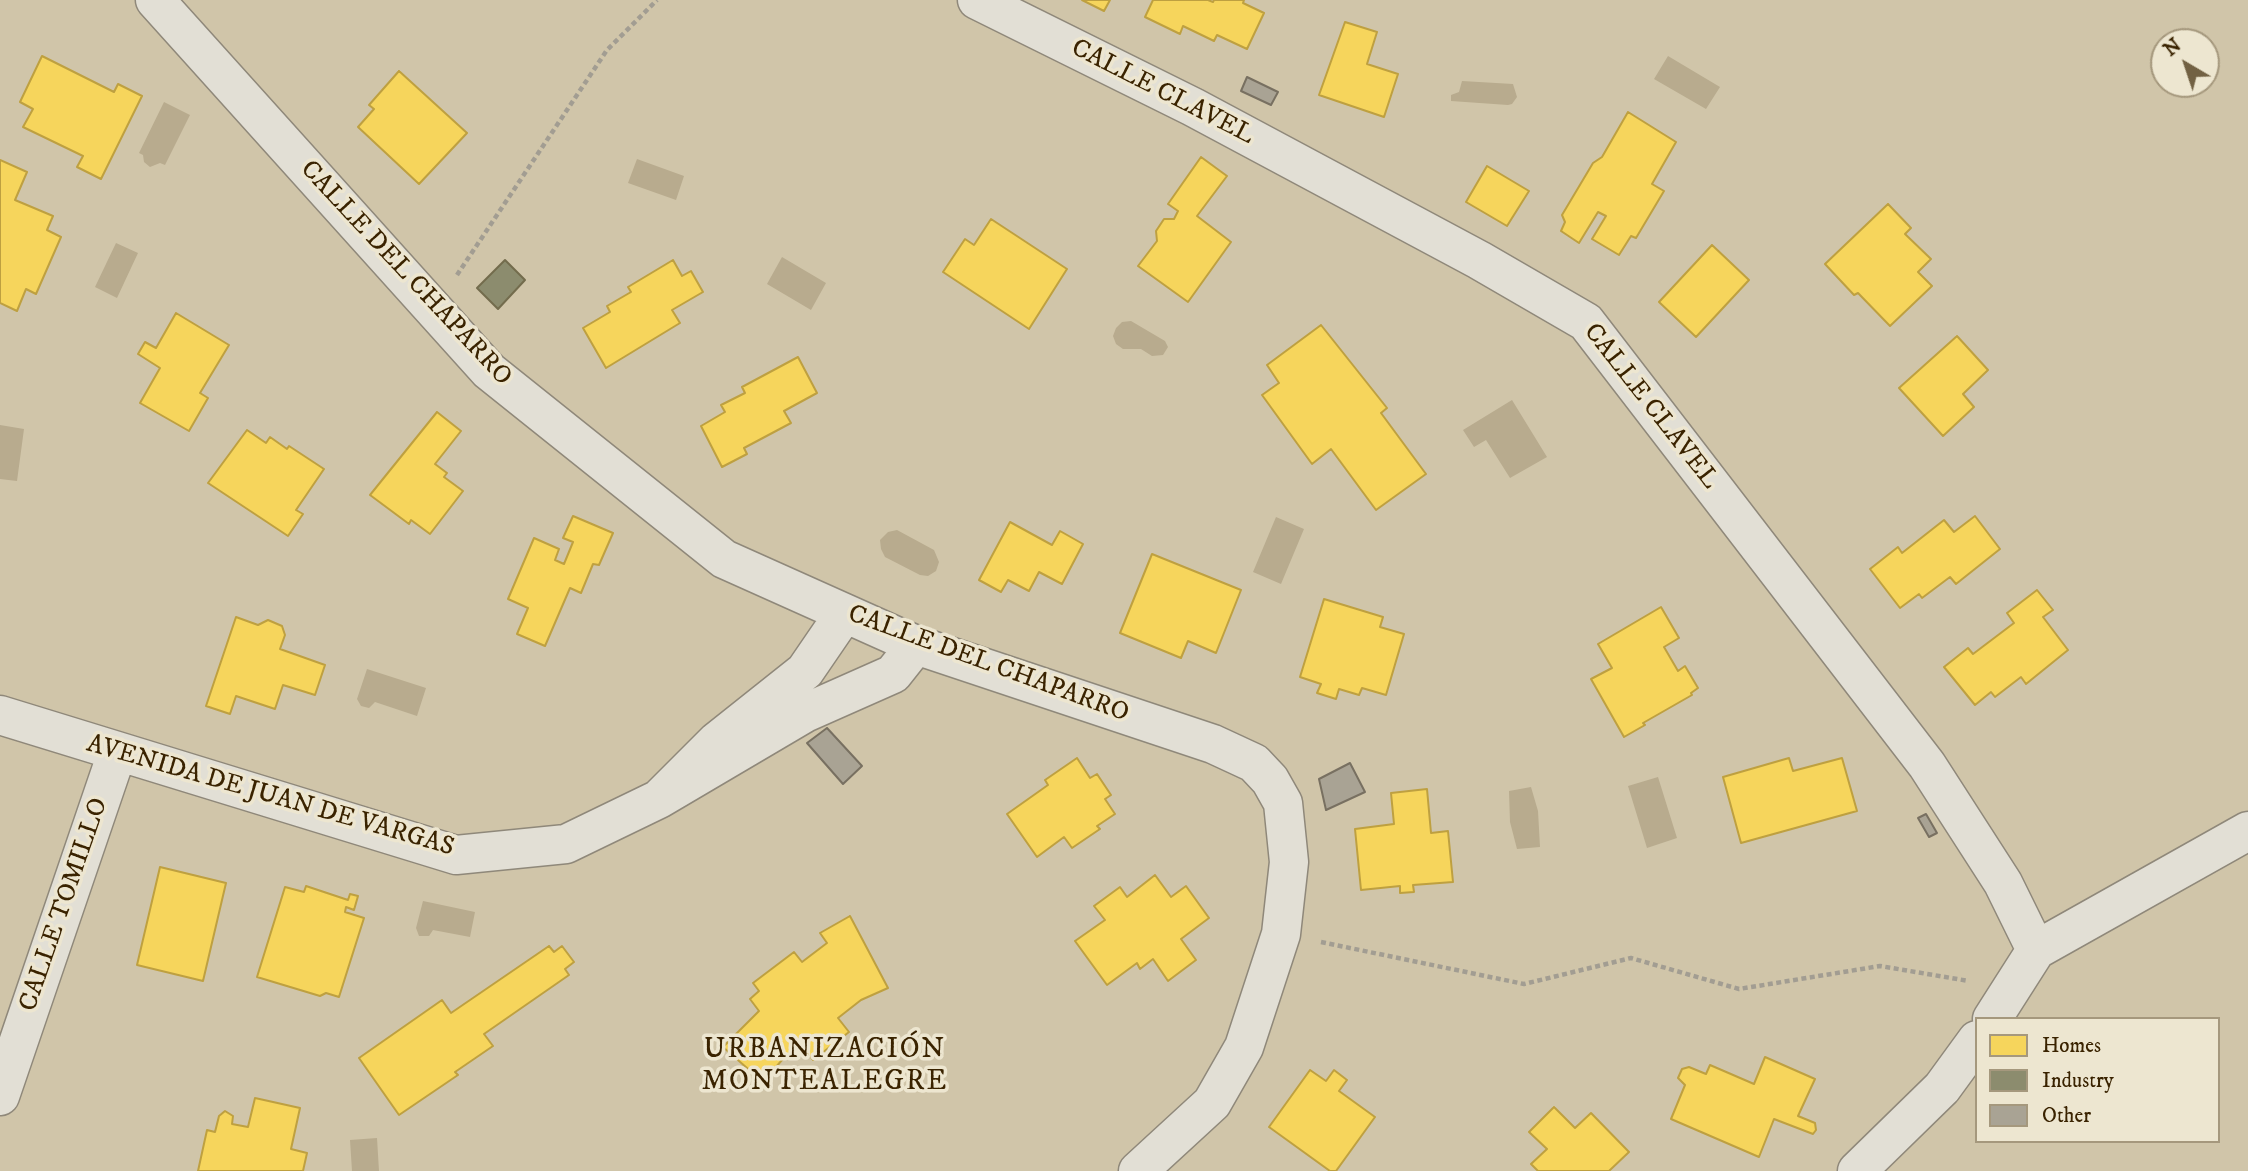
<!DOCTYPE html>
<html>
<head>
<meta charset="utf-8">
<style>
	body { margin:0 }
	#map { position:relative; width:2248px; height:1171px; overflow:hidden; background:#dad3c0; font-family:"IM FELL DW Pica",serif }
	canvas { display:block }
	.legend { position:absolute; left:1975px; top:1017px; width:245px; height:126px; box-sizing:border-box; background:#ede6d0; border:2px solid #a5987d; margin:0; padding:9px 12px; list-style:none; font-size:21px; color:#3a2300 }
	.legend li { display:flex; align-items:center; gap:14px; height:35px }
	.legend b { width:35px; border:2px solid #a5987d }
	.north { position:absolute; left:2150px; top:28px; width:70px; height:70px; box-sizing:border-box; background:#ede6d0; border:2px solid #a5987d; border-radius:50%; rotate:321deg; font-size:19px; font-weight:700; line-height:28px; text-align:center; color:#3a2300 }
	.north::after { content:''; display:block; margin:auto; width:24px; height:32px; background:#726143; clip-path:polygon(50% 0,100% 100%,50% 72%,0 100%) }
</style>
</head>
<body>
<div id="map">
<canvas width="2248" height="1171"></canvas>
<ul class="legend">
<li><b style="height:19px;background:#f6d55c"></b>Homes</li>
<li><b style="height:19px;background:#8c8c6e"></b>Industry</li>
<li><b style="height:19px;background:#a9a394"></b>Other</li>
</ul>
<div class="north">N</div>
</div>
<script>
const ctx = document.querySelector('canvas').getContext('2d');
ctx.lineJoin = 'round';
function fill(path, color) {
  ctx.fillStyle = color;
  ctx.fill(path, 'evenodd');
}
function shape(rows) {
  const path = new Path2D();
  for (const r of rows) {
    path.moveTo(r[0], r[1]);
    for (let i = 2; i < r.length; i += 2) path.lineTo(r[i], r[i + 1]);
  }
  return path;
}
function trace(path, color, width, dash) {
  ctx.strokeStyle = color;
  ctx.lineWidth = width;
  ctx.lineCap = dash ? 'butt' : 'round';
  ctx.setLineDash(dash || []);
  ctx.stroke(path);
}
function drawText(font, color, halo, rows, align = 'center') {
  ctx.font = font + ' "IM FELL DW Pica",serif';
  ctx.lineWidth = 7;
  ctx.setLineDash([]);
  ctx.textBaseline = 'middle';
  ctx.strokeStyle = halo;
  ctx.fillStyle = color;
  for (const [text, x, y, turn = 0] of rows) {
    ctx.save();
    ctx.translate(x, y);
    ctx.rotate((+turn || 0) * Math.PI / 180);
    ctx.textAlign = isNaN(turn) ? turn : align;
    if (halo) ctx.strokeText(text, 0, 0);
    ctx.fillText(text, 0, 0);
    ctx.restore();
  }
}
const green = shape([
	[0,0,2248,0,2248,1171,0,1171],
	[2164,42,2206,42,2206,84,2164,84],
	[1977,1019,2218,1019,2218,1141,1977,1141]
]);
const water = shape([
	[1668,56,1720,87,1706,109,1654,79],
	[1462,81,1513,84,1517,97,1512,104,1508,105,1451,101,1451,95,1459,92],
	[164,102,190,115,165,165,160,163,150,167,144,162,143,155,139,153],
	[637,159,684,176,676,200,628,183],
	[116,243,138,253,117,298,95,287],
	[782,257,826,283,811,310,767,284],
	[1131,321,1165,341,1168,347,1163,355,1152,356,1141,349,1123,349,1116,344,1113,336,1116,328,1122,322],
	[1512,400,1547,457,1510,478,1486,440,1474,447,1463,430],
	[0,425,24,429,17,481,0,479],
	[1276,517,1304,529,1281,584,1253,572],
	[897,530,934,550,939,562,936,571,928,576,920,575,885,557,881,549,880,540,888,532],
	[367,669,426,688,417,716,375,702,369,708,361,706,357,699],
	[1658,777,1677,838,1647,848,1628,786],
	[1531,787,1538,811,1540,847,1517,849,1510,822,1509,791],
	[423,901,475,912,470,937,433,930,429,936,419,936,416,928],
	[377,1138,379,1171,352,1171,350,1140]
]);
const homes = shape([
	[1082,0,1110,0,1104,11,1082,0],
	[1153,0,1208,0,1213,2,1214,0,1244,0,1243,3,1264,13,1247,49,1217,35,1214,41,1183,26,1180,34,1145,17,1153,0],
	[1345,22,1377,32,1367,64,1398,74,1384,117,1319,95,1345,22],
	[42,56,114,92,118,84,142,96,101,179,77,167,83,156,23,127,33,109,20,102,42,56],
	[399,71,467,133,419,184,358,127,374,109,369,105,399,71],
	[1628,112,1676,142,1652,184,1664,191,1636,238,1631,236,1619,255,1592,239,1606,216,1598,212,1579,243,1561,231,1565,222,1562,215,1593,163,1602,157,1628,112],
	[1201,157,1227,176,1197,216,1231,242,1188,302,1138,266,1157,241,1156,231,1164,219,1174,219,1178,211,1168,204,1201,157],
	[0,160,27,172,15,200,53,216,47,230,61,237,36,294,26,289,17,311,0,303,0,160],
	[1487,166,1529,191,1507,226,1466,202,1487,166],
	[1888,204,1911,228,1905,234,1931,259,1918,272,1932,286,1890,326,1858,293,1854,295,1825,264,1888,204],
	[991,219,1067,269,1029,329,943,272,965,239,974,245,991,219],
	[1712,245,1749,280,1696,337,1659,302,1712,245],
	[673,260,682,276,691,271,703,292,672,310,680,323,606,368,583,328,610,312,607,306,631,292,628,287,673,260],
	[176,313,229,345,200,393,208,398,189,431,140,403,160,368,138,354,145,342,156,348,176,313],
	[1321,325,1387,408,1381,413,1426,474,1376,510,1331,449,1312,464,1262,395,1279,383,1267,365,1321,325],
	[1957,336,1988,370,1963,394,1974,407,1943,436,1899,388,1957,336],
	[798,357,817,393,784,411,791,423,744,448,747,454,722,467,701,426,725,412,721,405,745,393,742,387,798,357],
	[437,412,461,431,435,464,447,473,444,477,463,491,430,534,411,520,409,524,370,495,437,412],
	[247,430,266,443,270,437,287,449,289,446,324,469,296,510,303,514,288,536,208,483,247,430],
	[573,516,613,533,599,565,593,564,581,593,570,588,545,646,517,634,528,608,508,599,534,538,559,549,555,560,564,564,573,542,563,538,573,516],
	[1975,516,2000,549,1956,584,1950,577,1922,598,1919,594,1900,608,1870,569,1898,547,1902,553,1944,520,1954,532,1975,516],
	[1010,522,1052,545,1060,531,1083,544,1062,584,1039,572,1029,591,1008,580,1001,592,979,580,1010,522],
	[1152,554,1241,590,1216,653,1188,641,1181,658,1120,633,1152,554],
	[2037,590,2053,610,2043,617,2068,650,2026,684,2021,677,1995,697,1991,692,1975,705,1944,667,1968,648,1973,654,2014,623,2007,613,2037,590],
	[1324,599,1383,617,1380,627,1404,634,1386,695,1362,688,1359,695,1339,689,1336,699,1317,693,1321,684,1300,677,1324,599],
	[1661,607,1679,638,1664,647,1678,671,1685,666,1698,688,1691,693,1692,695,1643,723,1645,725,1624,737,1591,679,1612,668,1598,644,1661,607],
	[236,617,258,625,268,620,282,626,285,635,280,649,325,665,315,695,283,685,275,709,236,696,230,714,206,706,236,617],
	[1077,758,1090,778,1097,774,1111,795,1105,799,1115,814,1097,826,1100,829,1072,848,1064,837,1037,857,1007,814,1048,785,1045,780,1077,758],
	[1789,758,1793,771,1842,758,1857,811,1741,843,1723,777,1789,758],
	[1427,789,1431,833,1448,831,1453,882,1413,885,1414,892,1400,893,1400,886,1361,890,1355,829,1394,824,1391,793,1427,789],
	[160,867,226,883,203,981,137,965,160,867],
	[1155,875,1171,897,1186,886,1209,918,1181,939,1196,960,1168,981,1153,959,1140,969,1137,963,1107,985,1075,941,1105,920,1094,906,1120,887,1127,897,1155,875],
	[306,886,348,900,350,894,358,896,354,910,346,907,345,912,364,918,339,997,326,993,320,996,257,977,285,887,304,892,306,886],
	[850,916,888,988,861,1000,838,1018,849,1032,813,1060,802,1045,782,1060,763,1082,723,1047,759,1011,750,999,759,991,753,983,794,952,802,962,827,943,820,933,850,916],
	[549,946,554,952,562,946,574,962,565,969,569,975,484,1034,493,1046,455,1072,458,1075,399,1115,359,1058,442,1000,451,1013,549,946],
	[1765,1057,1815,1079,1798,1116,1815,1123,1816,1130,1813,1134,1774,1119,1759,1157,1671,1119,1685,1085,1678,1078,1682,1069,1689,1067,1706,1074,1710,1065,1754,1084,1765,1057],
	[1310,1070,1326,1081,1334,1070,1347,1080,1339,1091,1375,1117,1336,1171,1330,1171,1269,1127,1310,1070],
	[255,1098,300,1108,291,1149,307,1153,303,1171,198,1171,207,1130,215,1132,219,1116,225,1111,233,1116,232,1124,248,1127,255,1098],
	[1554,1107,1575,1128,1591,1113,1629,1152,1609,1171,1538,1171,1531,1164,1547,1149,1529,1132,1554,1107]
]);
const industry = shape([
	[505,260,525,280,498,309,477,288,505,260]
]);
const building = shape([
	[1247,77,1278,92,1271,105,1241,91,1247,77],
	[827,728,862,766,843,784,807,743,827,728],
	[1350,763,1365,792,1326,810,1319,779,1350,763],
	[1926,814,1937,833,1929,837,1918,818,1926,814]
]);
const path = shape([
	[457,275,607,50,657,0],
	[1321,942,1524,984,1631,958,1739,989,1880,966,1969,981]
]);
const street = shape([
	[155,0,489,371,724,559,916,645,1213,744,1254,763,1270,780,1283,803,1289,862,1281,934,1244,1047,1212,1103,1138,1171],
	[977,0,1193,107,1479,260,1586,322,1927,765,2003,883,2036,950,1992,1019],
	[844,614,805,671,717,741,659,799,805,713,893,674,916,645],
	[0,715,456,855,566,844,659,799],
	[2036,950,2248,831],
	[0,1096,117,753],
	[1857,1171,1942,1088,1977,1040]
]);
const streetNames = [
	["CALLE CLAVEL",1162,93,27],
	["CALLE DEL CHAPARRO",405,274,47],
	["CALLE CLAVEL",1650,407,52],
	["CALLE DEL CHAPARRO",988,665,20],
	["AVENIDA DE JUAN DE VARGAS",270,797,16],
	["CALLE TOMILLO",65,905,-71]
];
const neighbourhoodNames = [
	["URBANIZACIÓN",825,1051],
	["MONTEALEGRE",825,1083]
];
fill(green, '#d0c5a9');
fill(water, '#b8ab8e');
fill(homes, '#f6d55c');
trace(homes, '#bea040', 2);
fill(industry, '#8c8c6e');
trace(industry, '#736c4d', 2);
fill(building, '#a9a394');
trace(building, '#787061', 2);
trace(street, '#8f887a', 41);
trace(path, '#a29d92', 4.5, [5, 3.5]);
trace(street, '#e2dfd5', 38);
drawText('26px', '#3a2300', '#ede6d0', streetNames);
ctx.letterSpacing = '2px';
drawText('28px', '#3a2300', '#ede6d0', neighbourhoodNames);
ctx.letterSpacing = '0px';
</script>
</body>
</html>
